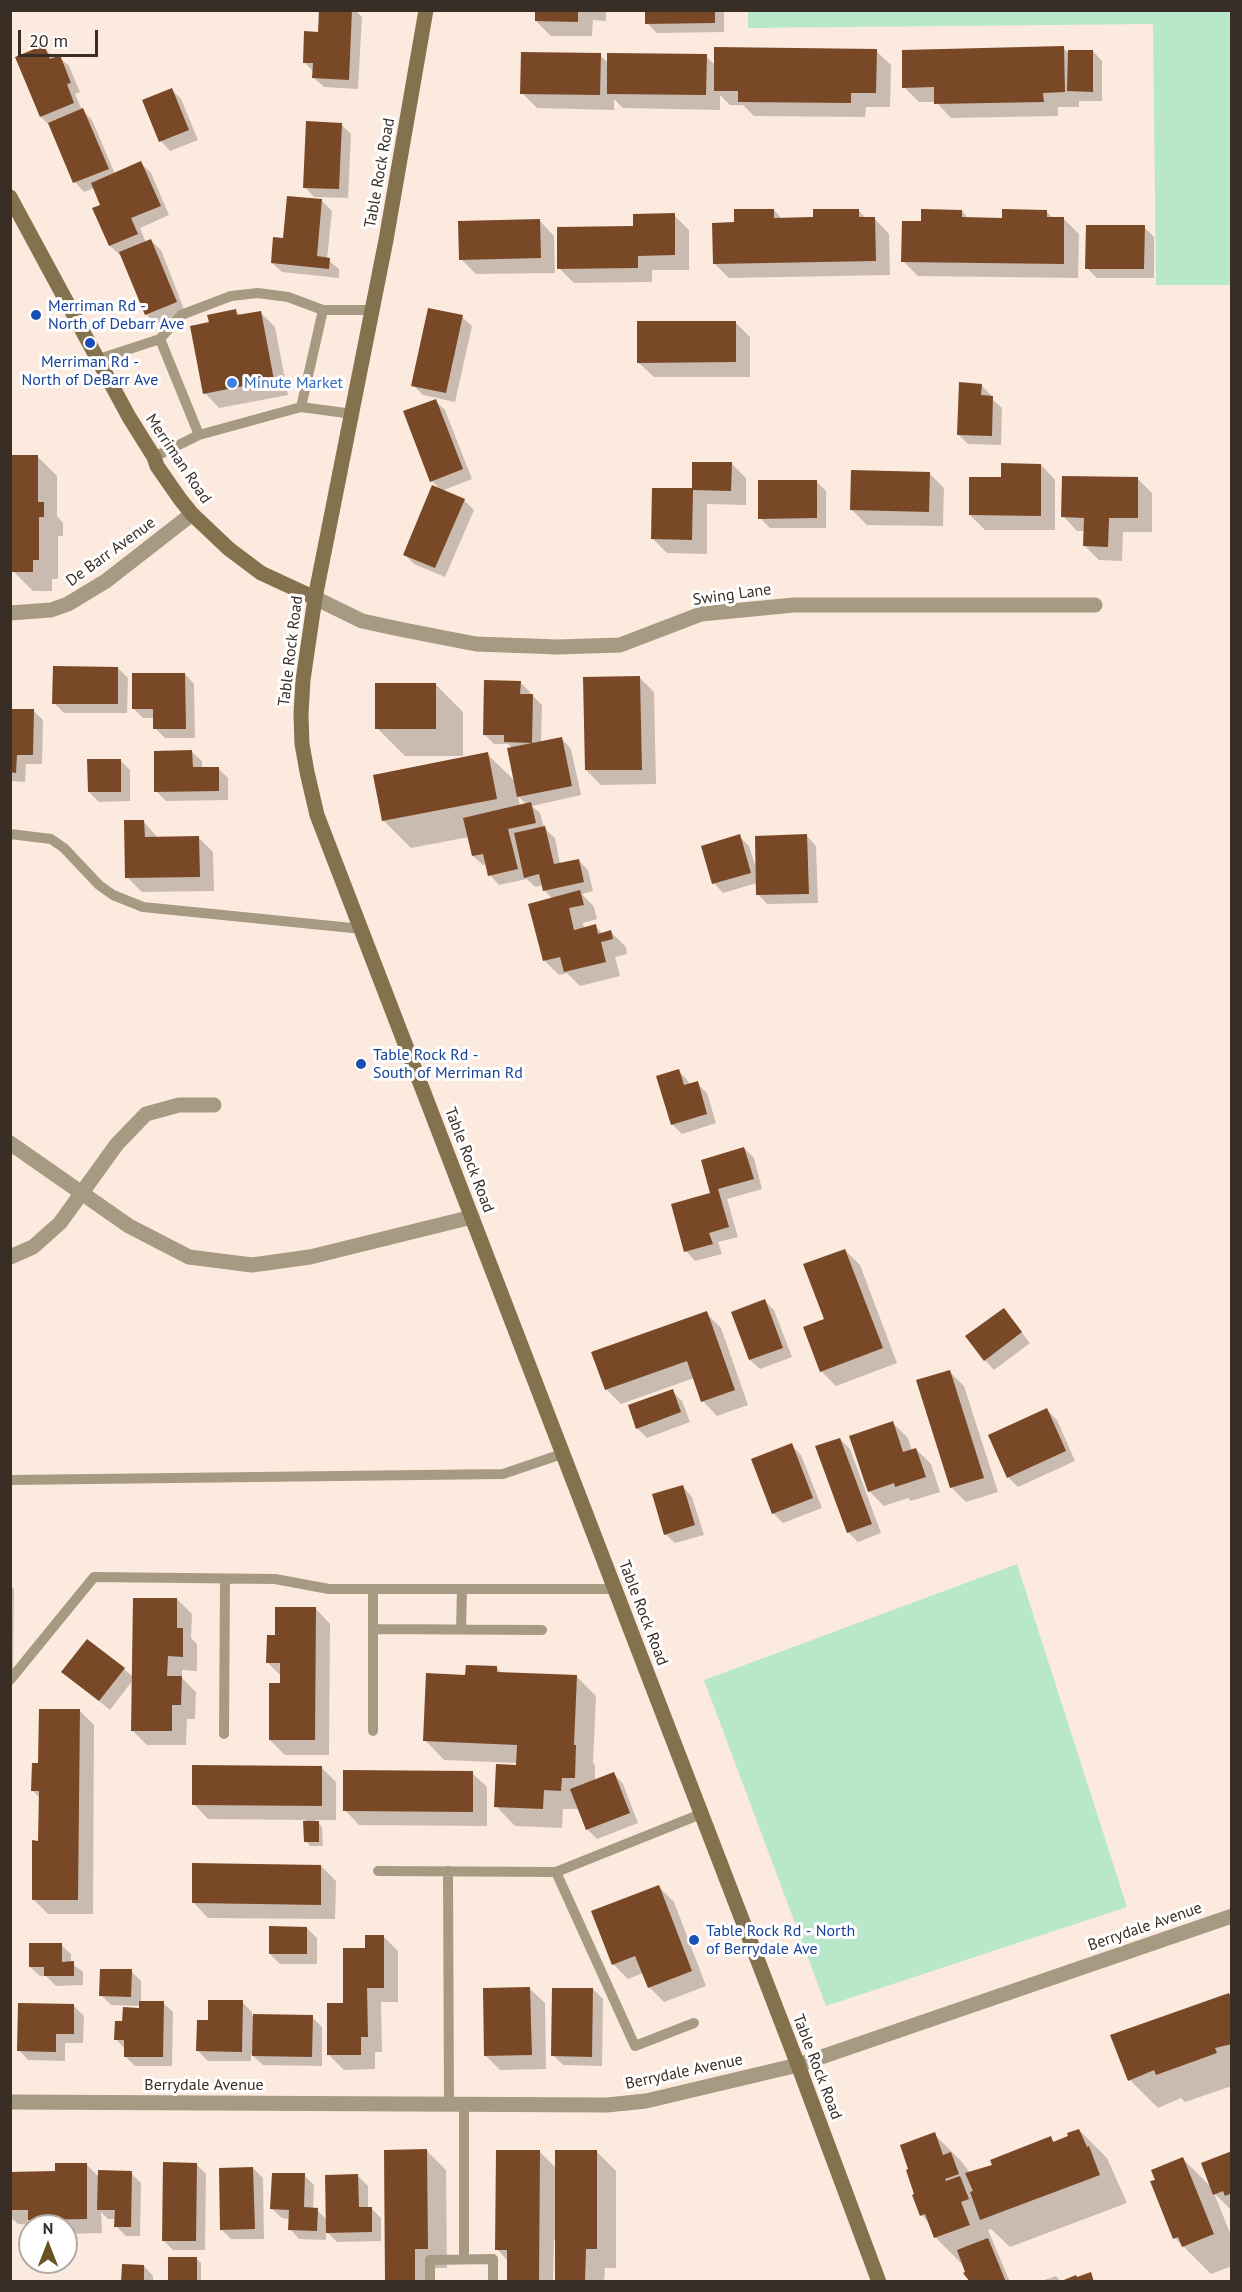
<!DOCTYPE html>
<html>
<head>
<meta charset="utf-8">
<style>
	body { margin:0 }
	#map { position:relative; width:1242px; height:2292px; overflow:hidden; background:#fdeade; font-family:"PT Sans",sans-serif }
	canvas { display:block }
	.frame { position:absolute; inset:0; border:12px solid #392e26; pointer-events:none }
	.north { position:absolute; left:18px; top:2214px; width:60px; height:60px; box-sizing:border-box; background:#fff; border:2px solid #b0aba8; border-radius:50%; rotate:0deg; font-size:16px; font-weight:700; line-height:24px; text-align:center; color:#392e26 }
	.north::after { content:''; display:block; margin:auto; width:21px; height:27px; background:#685422; clip-path:polygon(50% 0,100% 100%,50% 72%,0 100%) }
	.scale { position:absolute; left:18px; top:30px; width:80px; height:27px; box-sizing:border-box; border:3px solid #392e26; border-top:0; padding-left:8px; font-size:18px; line-height:21px; white-space:nowrap; color:#392e26; -webkit-text-stroke:4px #fff; paint-order:stroke }
</style>
</head>
<body>
<div id="map">
<canvas width="1242" height="2292"></canvas>
<div class="frame"></div>
<div class="north">N</div>
<div class="scale">20 m</div>
</div>
<script>
const ctx = document.querySelector('canvas').getContext('2d');
ctx.lineJoin = 'round';
function fill(path, color) {
  ctx.fillStyle = color;
  ctx.fill(path, 'evenodd');
}
function shape(rows) {
  const path = new Path2D();
  for (const r of rows) {
    path.moveTo(r[0], r[1]);
    for (let i = 2; i < r.length; i += 2) path.lineTo(r[i], r[i + 1]);
  }
  return path;
}
function trace(path, color, width, dash) {
  ctx.strokeStyle = color;
  ctx.lineWidth = width;
  ctx.lineCap = dash ? 'butt' : 'round';
  ctx.setLineDash(dash || []);
  ctx.stroke(path);
}
function drawText(font, color, halo, rows, align = 'center') {
  ctx.font = font + ' "PT Sans",sans-serif';
  ctx.lineWidth = 6;
  ctx.setLineDash([]);
  ctx.textBaseline = 'middle';
  ctx.strokeStyle = halo;
  ctx.fillStyle = color;
  for (const [text, x, y, turn = 0] of rows) {
    ctx.save();
    ctx.translate(x, y);
    ctx.rotate((+turn || 0) * Math.PI / 180);
    ctx.textAlign = isNaN(turn) ? turn : align;
    if (halo) ctx.strokeText(text, 0, 0);
    ctx.fillText(text, 0, 0);
    ctx.restore();
  }
}
const green = shape([
	[748,11,1231,11,1231,285,1156,285,1153,24,748,28],
	[1017,1564,1127,1907,826,2006,704,1680]
]);
const shadow = shape([
	[320,10,355,10,362,17,358,89,324,87,314,78,314,72,304,62,319,33],
	[536,10,606,10,606,21,593,20,592,36,551,36,536,21],
	[647,10,724,10,724,32,657,33,647,23],
	[44,47,54,59,59,57,69,66,80,92,75,94,82,110,92,120,115,174,141,163,151,173,169,215,140,228,146,243,151,241,161,250,185,312,156,324,146,314,122,254,120,255,110,246,94,209,102,205,95,188,84,192,75,182,50,126,41,117],
	[1063,48,1070,54,1093,51,1102,61,1102,101,1079,101,1079,107,1058,107,1058,116,951,118,936,102,919,102,904,87],
	[876,51,891,65,890,107,866,107,865,117,754,116,743,105,730,105,720,95,720,110,623,108,614,99,614,110,537,108,522,93,600,55,609,64,706,56,716,66],
	[172,90,181,99,198,140,170,151,161,141],
	[341,124,351,134,348,198,314,197,305,187],
	[322,201,332,211,327,259,339,269,339,278,282,272,272,263,284,239],
	[774,210,783,220,814,219,859,211,867,219,875,219,889,234,890,275,729,278,714,263],
	[962,211,969,219,1004,220,1046,211,1054,219,1064,219,1079,234,1078,278,918,276,903,261],
	[674,215,689,230,689,270,652,270,652,282,574,283,559,268,634,228],
	[540,221,554,236,555,273,476,274,461,259],
	[1144,227,1154,237,1154,278,1097,278,1087,268],
	[236,311,241,316,260,312,275,327,288,395,219,408,205,393],
	[462,317,472,326,455,402,423,395,413,385],
	[735,322,750,337,750,377,654,377,639,363],
	[981,385,991,395,991,398,1002,408,1001,445,968,444,958,434],
	[435,401,445,410,472,479,441,491,464,500,474,510,445,577,414,564,404,554,441,490,432,481],
	[37,456,57,476,57,516,63,523,63,536,58,536,58,579,52,579,52,591,33,591,13,571,13,565,10,563,10,457],
	[731,463,746,478,746,505,707,504,707,554,667,553,652,538,653,489,693,490],
	[1041,465,1055,480,1055,530,985,530,970,515,1002,479],
	[929,473,944,488,943,526,867,525,852,510],
	[1137,478,1152,493,1152,532,1123,532,1122,561,1099,560,1085,546,1085,531,1077,531,1063,516],
	[816,481,826,491,826,528,770,528,760,518],
	[118,668,128,678,127,713,64,713,54,703],
	[185,674,194,684,195,738,165,738,155,728,155,718,143,718,134,709],
	[640,678,654,692,656,784,601,785,586,770],
	[520,682,530,692,530,696,533,696,542,705,541,743,562,739,571,749,581,795,532,806,540,813,544,828,555,838,560,864,578,860,588,870,593,891,582,894,594,907,597,919,583,923,584,929,595,926,603,934,611,932,626,947,627,954,615,957,620,976,580,986,567,973,559,975,544,960,553,899,544,890,543,885,535,887,527,879,499,885,490,875,487,864,483,865,473,856,469,837,411,848,383,820,487,754,516,782,513,749,508,744,494,744,484,734],
	[518,796,526,804,520,806],
	[435,684,463,712,463,756,405,756,377,728],
	[10,710,34,711,43,720,42,764,26,764,25,782,10,781],
	[192,752,202,761,202,769,218,768,228,778,228,800,166,801,156,791],
	[120,760,130,770,130,801,99,802,89,792],
	[144,822,159,839,199,838,213,852,214,891,142,892,127,877],
	[739,836,749,846,756,868,807,836,816,846,818,903,767,904,758,894,757,883,723,893,714,883],
	[679,1071,688,1081,690,1085,697,1083,707,1093,716,1123,682,1134,672,1124],
	[744,1148,754,1158,762,1189,727,1199,738,1237,718,1242,722,1254,695,1261,686,1251,712,1194],
	[845,1250,860,1265,897,1363,836,1386,821,1371,826,1320],
	[765,1301,774,1310,792,1357,760,1369,750,1360],
	[1004,1310,1030,1343,994,1370,985,1360],
	[706,1313,721,1328,748,1405,717,1416,703,1401,694,1378,621,1404,606,1389],
	[949,1371,964,1386,998,1492,966,1502,951,1487],
	[672,1391,682,1401,690,1422,647,1438,637,1428],
	[1047,1410,1057,1420,1075,1461,1018,1487,1008,1477],
	[893,1423,908,1438,912,1451,916,1449,931,1464,940,1492,911,1501,908,1498,884,1506,869,1491],
	[840,1439,850,1449,881,1533,858,1542,848,1532],
	[791,1445,801,1455,822,1508,783,1523,773,1513],
	[683,1487,692,1497,704,1535,675,1543,665,1534],
	[10,1585,14,1589,13,1673,10,1673],
	[177,1599,192,1614,191,1638,197,1644,197,1671,182,1670,182,1678,196,1692,195,1719,187,1719,186,1745,147,1745,132,1730,133,1680,110,1710,63,1672,124,1669,133,1677],
	[316,1609,330,1624,329,1755,285,1755,270,1740,282,1677,268,1663,277,1636],
	[497,1668,502,1673,576,1676,596,1696,593,1763,595,1766,595,1781,614,1774,623,1784,638,1823,597,1839,587,1829,580,1809,563,1809,562,1828,515,1826,496,1806,518,1763,444,1760,425,1740,467,1676],
	[80,1711,94,1725,93,1914,48,1914,33,1899,40,1842,40,1798,33,1791,40,1764],
	[321,1767,336,1782,336,1820,315,1820,322,1827,323,1846,310,1846,306,1841,305,1820,208,1819,194,1804],
	[472,1773,487,1787,487,1826,359,1825,345,1810],
	[321,1866,336,1881,335,1919,208,1918,194,1903],
	[659,1887,674,1902,706,1986,664,2002,649,1987,643,1973,628,1979,613,1964],
	[307,1928,317,1938,317,1964,280,1964,270,1954],
	[383,1936,398,1951,398,2002,381,2002,382,2052,375,2052,375,2069,344,2070,329,2055,345,2005,367,1949],
	[61,1945,71,1954,71,1963,83,1972,83,1985,56,1986,46,1976,40,1976,30,1967],
	[131,1971,141,1981,141,2002,163,2003,173,2012,172,2066,135,2066,125,2056,125,2049,116,2039,124,2023,141,2009,141,2006,111,2005,101,1995],
	[530,1989,545,2003,546,2069,500,2070,485,2055],
	[593,1989,603,1999,602,2066,563,2065,553,2055],
	[1229,1995,1232,1997,1232,2086,1185,2102,1181,2098,1158,2108,1130,2080],
	[242,2002,252,2012,252,2016,312,2017,322,2027,322,2066,263,2065,251,2054,251,2061,208,2061,198,2051,210,2022],
	[74,2006,84,2016,83,2043,65,2043,65,2061,28,2060,19,2050],
	[1079,2130,1107,2158,1127,2203,1010,2247,991,2229,988,2230,1010,2282,970,2282,963,2265,935,2237,931,2225,922,2215,934,2134,962,2162,970,2173,994,2166,1051,2138,1055,2143],
	[426,2150,446,2170,447,2268,434,2268,434,2282,387,2282],
	[540,2152,557,2169,597,2152,616,2171,616,2268,605,2268,604,2282,556,2282,557,2240,554,2240,553,2282,508,2282,508,2261,497,2249],
	[1232,2153,1232,2211,1214,2193,1232,2238,1232,2266,1211,2274,1175,2238,1183,2159,1212,2188],
	[86,2164,99,2177,131,2173,141,2183,140,2236,126,2236,116,2226,116,2219,108,2219,101,2212,102,2233,66,2234,66,2226,18,2224,10,2217,10,2173,57,2173],
	[196,2164,206,2174,205,2250,173,2250,163,2240],
	[253,2168,263,2178,264,2239,231,2239,222,2230],
	[304,2175,314,2185,313,2210,317,2210,327,2220,358,2176,368,2186,368,2208,371,2208,381,2218,381,2241,337,2242,326,2231,326,2240,299,2239,290,2229,290,2219,282,2218,272,2209],
	[196,2258,201,2263,201,2282,169,2281],
	[144,2266,153,2276,153,2282,123,2282],
	[1056,2276,1061,2282,1044,2282,1044,2280]
]);
const building = shape([
	[319,10,352,10,349,80,312,78,313,63,303,63,304,31,318,32],
	[535,10,578,10,578,22,535,21],
	[645,10,715,10,715,23,645,24],
	[44,45,50,59,60,55,71,83,67,84,74,103,40,117,15,57],
	[1064,46,1065,92,1043,93,1044,102,934,104,934,87,902,88,902,50],
	[714,47,877,49,876,93,851,93,851,103,738,102,738,91,714,91],
	[1068,50,1093,50,1093,92,1067,91],
	[521,52,601,53,600,95,520,94],
	[607,53,707,54,706,95,607,94],
	[172,88,189,130,159,142,142,100],
	[83,108,109,169,73,183,48,123],
	[306,121,342,123,339,189,303,188],
	[141,161,161,206,131,218,138,234,109,246,92,208,100,205,91,183],
	[287,196,322,199,317,256,330,258,329,269,271,263,273,237,283,238],
	[734,209,774,209,774,218,813,217,813,209,859,209,859,217,875,217,876,261,713,264,712,223,734,222],
	[921,209,962,210,962,217,1002,218,1002,209,1047,210,1047,217,1064,217,1064,264,901,262,902,221,921,221],
	[675,213,675,255,638,256,638,268,557,269,557,227,633,226,633,214],
	[540,219,541,258,459,260,458,221],
	[1086,225,1145,225,1144,269,1085,269],
	[151,239,177,302,145,315,119,252],
	[428,308,463,315,446,393,411,386],
	[236,309,237,315,261,311,274,380,203,394,190,326,209,322,207,315],
	[637,321,736,321,736,362,637,363],
	[959,382,982,384,981,395,993,396,992,436,957,435],
	[436,399,463,469,430,482,403,411],
	[10,455,38,455,38,502,44,502,44,517,39,517,39,560,33,560,33,572,12,572],
	[692,462,732,462,731,491,693,490,692,540,651,539,652,488,692,488],
	[1001,463,1041,464,1041,516,969,515,969,477,1001,477],
	[851,470,930,472,929,512,850,510],
	[1062,476,1138,477,1138,518,1109,518,1108,547,1083,546,1084,518,1061,517],
	[758,480,817,480,817,518,758,519],
	[432,485,465,499,435,568,403,555],
	[53,666,118,667,118,704,52,704],
	[132,673,185,673,186,729,153,729,153,709,132,709],
	[640,676,642,770,585,770,583,677],
	[484,680,521,681,520,694,533,694,532,743,504,742,504,735,483,735],
	[375,683,436,683,436,729,375,729],
	[10,709,34,709,33,755,17,755,16,773,10,772],
	[562,737,572,786,517,797,507,748],
	[192,750,193,767,219,767,219,791,154,792,154,751],
	[488,752,497,799,382,821,373,775],
	[87,759,121,759,121,792,88,792],
	[531,802,536,823,508,829,518,869,488,876,483,854,472,856,463,818],
	[124,820,144,820,145,837,199,836,200,877,125,878],
	[545,826,554,864,579,859,584,882,543,891,539,874,524,878,514,833],
	[740,834,751,873,712,884,701,846],
	[807,834,809,894,756,895,755,836],
	[580,890,584,905,569,908,574,930,596,924,598,934,611,930,613,939,601,942,606,962,564,972,560,957,543,961,528,904],
	[679,1069,684,1085,698,1081,707,1114,671,1125,656,1076],
	[744,1147,754,1179,718,1189,729,1227,709,1233,713,1244,684,1252,671,1204,710,1193,701,1160],
	[845,1249,883,1348,820,1372,803,1327,824,1319,803,1264],
	[765,1299,783,1348,749,1360,731,1312],
	[1004,1308,1022,1332,984,1361,965,1336],
	[707,1311,735,1390,701,1402,687,1361,605,1390,591,1352],
	[950,1370,984,1478,950,1488,916,1380],
	[673,1389,681,1412,636,1429,628,1405],
	[1047,1408,1066,1451,1007,1478,988,1435],
	[893,1421,903,1452,916,1448,926,1477,895,1487,894,1483,868,1492,849,1436],
	[840,1438,872,1524,847,1533,815,1446],
	[792,1443,813,1498,772,1514,751,1459],
	[683,1485,695,1525,664,1535,652,1494],
	[133,1598,177,1598,177,1628,183,1628,183,1657,168,1656,167,1676,182,1676,181,1705,172,1705,172,1731,131,1731],
	[275,1607,316,1607,315,1740,269,1740,269,1683,280,1683,280,1663,266,1663,267,1635,275,1635],
	[87,1639,125,1668,99,1701,61,1672],
	[466,1665,497,1666,497,1672,577,1675,574,1745,576,1745,575,1778,562,1778,561,1791,544,1790,543,1809,494,1807,496,1764,516,1765,517,1745,423,1741,426,1673,465,1675],
	[39,1709,80,1709,78,1900,32,1900,32,1840,38,1841,39,1791,31,1791,32,1763,38,1763],
	[192,1765,322,1766,322,1806,192,1805],
	[343,1770,473,1771,473,1812,343,1811],
	[614,1772,630,1813,586,1830,570,1789],
	[303,1821,319,1821,319,1842,304,1842],
	[192,1863,321,1865,321,1905,192,1903],
	[659,1885,692,1971,648,1988,635,1956,612,1965,591,1911],
	[269,1926,307,1927,307,1954,269,1954],
	[365,1935,384,1935,384,1988,367,1988,368,2037,361,2037,361,2055,327,2055,327,2003,343,2003,343,1948,365,1948],
	[29,1943,62,1943,62,1962,74,1961,74,1976,44,1976,44,1967,29,1967],
	[100,1969,132,1969,131,1997,99,1996],
	[530,1987,532,2055,484,2056,483,1988],
	[552,1988,593,1988,592,2057,551,2056],
	[1229,1993,1232,2000,1232,2044,1215,2048,1217,2053,1156,2075,1154,2070,1128,2081,1110,2035],
	[208,2000,243,2000,242,2052,196,2051,197,2020,208,2020],
	[139,2001,164,2001,163,2057,124,2057,124,2040,114,2040,115,2021,122,2021,123,2007,139,2008],
	[18,2003,74,2004,74,2034,56,2034,56,2052,17,2051],
	[253,2014,313,2015,312,2057,252,2056],
	[1079,2129,1087,2147,1089,2146,1100,2175,980,2220,970,2192,973,2191,965,2173,992,2165,990,2160,1051,2136,1053,2142,1068,2136,1067,2133],
	[935,2132,943,2155,951,2152,959,2174,945,2179,946,2181,960,2176,969,2199,961,2202,970,2225,934,2238,925,2214,920,2216,912,2195,914,2194,906,2170,908,2169,900,2145],
	[427,2149,428,2249,415,2249,415,2282,385,2282,384,2150],
	[496,2150,540,2150,539,2282,507,2282,507,2250,495,2250],
	[555,2150,597,2150,597,2249,586,2249,585,2282,555,2282],
	[1232,2151,1232,2193,1225,2196,1223,2191,1213,2195,1201,2163],
	[1183,2157,1214,2234,1182,2247,1178,2237,1173,2239,1150,2181,1155,2180,1151,2170],
	[163,2162,197,2163,196,2241,162,2241],
	[55,2163,87,2163,87,2219,28,2220,28,2210,10,2210,10,2172,55,2171],
	[253,2167,255,2229,220,2230,219,2168],
	[98,2170,132,2171,131,2227,114,2227,115,2210,97,2210],
	[272,2173,305,2173,304,2207,318,2208,317,2231,288,2230,289,2210,270,2209],
	[358,2174,359,2207,372,2207,372,2232,326,2233,325,2175],
	[988,2238,1006,2282,970,2282,963,2273,965,2272,957,2250],
	[168,2257,197,2257,197,2282,168,2282],
	[122,2264,144,2265,144,2282,121,2282],
	[1091,2272,1094,2282,1059,2282,1076,2275,1077,2277]
]);
const lane = shape([
	[160,339,181,315,231,296,258,293,288,297,323,310],
	[99,359,160,339,199,435,154,457],
	[301,407,353,414],
	[199,435,301,407,323,310,373,310],
	[10,834,51,839,64,848,99,885,113,895,143,907,362,929],
	[10,1480,503,1474,562,1454],
	[373,1629,542,1630],
	[461,1629,462,1589],
	[10,1680,94,1577,275,1579,329,1589,615,1589],
	[373,1731,373,1589],
	[224,1734,225,1579],
	[378,1871,556,1872,701,1814],
	[448,1871,449,2104],
	[556,1872,635,2046,694,2023],
	[464,2259,464,2104],
	[430,2282,430,2260,493,2259,493,2282]
]);
const street = shape([
	[315,598,362,621,404,630,476,644,558,647,620,645,701,614,794,605,1095,605],
	[10,613,51,610,68,604,106,581,192,514],
	[10,1143,129,1226,189,1257,252,1265,310,1257,472,1217],
	[10,1257,33,1247,60,1223,117,1144,146,1114,179,1105,214,1105],
	[10,2102,607,2105,646,2101,798,2065,1232,1916]
]);
const secondary = shape([
	[426,10,386,240,315,598,303,680,301,714,302,744,307,772,317,815,798,2065,879,2282],
	[10,197,129,417,154,457,157,466,180,499,192,514,229,549,261,573,315,598]
]);
const markers = [
	[36,315,6,"#1a4fb4"],
	[90,343,6,"#1a4fb4"],
	[232,383,6,"#3f7fe0"],
	[361,1064,6,"#1a4fb4"],
	[694,1940,6,"#1a4fb4"]
];
const streetNames = [
	["Table Rock Road",380,173,-80],
	["Merriman Road",178,459,56],
	["De Barr Avenue",111,552,-36],
	["Swing Lane",732,595,-8],
	["Table Rock Road",291,651,-83],
	["Table Rock Road",469,1160,69],
	["Table Rock Road",643,1613,69],
	["Berrydale Avenue",1145,1927,-19],
	["Table Rock Road",817,2067,69],
	["Berrydale Avenue",684,2072,-12],
	["Berrydale Avenue",204,2085]
];
const transitNames = [
	["Merriman Rd -",48,306],
	["North of Debarr Ave",48,324],
	["Merriman Rd -",90,362,"center"],
	["North of DeBarr Ave",90,380,"center"],
	["Table Rock Rd -",373,1055],
	["South of Merriman Rd",373,1073],
	["Table Rock Rd - North",706,1931],
	["of Berrydale Ave",706,1949]
];
const shopNames = [
	["Minute Market",244,383]
];
fill(green, '#b8e8c9');
fill(shadow, '#0003');
fill(building, '#794826');
trace(lane, '#a79a82', 10);
trace(street, '#a79a82', 15);
trace(secondary, '#84724e', 15);
for (const [x, y, r, color] of markers) {
  const dot = new Path2D();
  dot.arc(x, y, r, 0, 2 * Math.PI);
  ctx.fillStyle = color;
  ctx.fill(dot);
  trace(dot, '#fff', 2);
}
drawText('16px', '#392e26', '#fff', streetNames);
drawText('16px', '#164399', '#fff', transitNames, 'left');
drawText('16px', '#366cbe', '#fff', shopNames, 'left');
</script>
</body>
</html>
